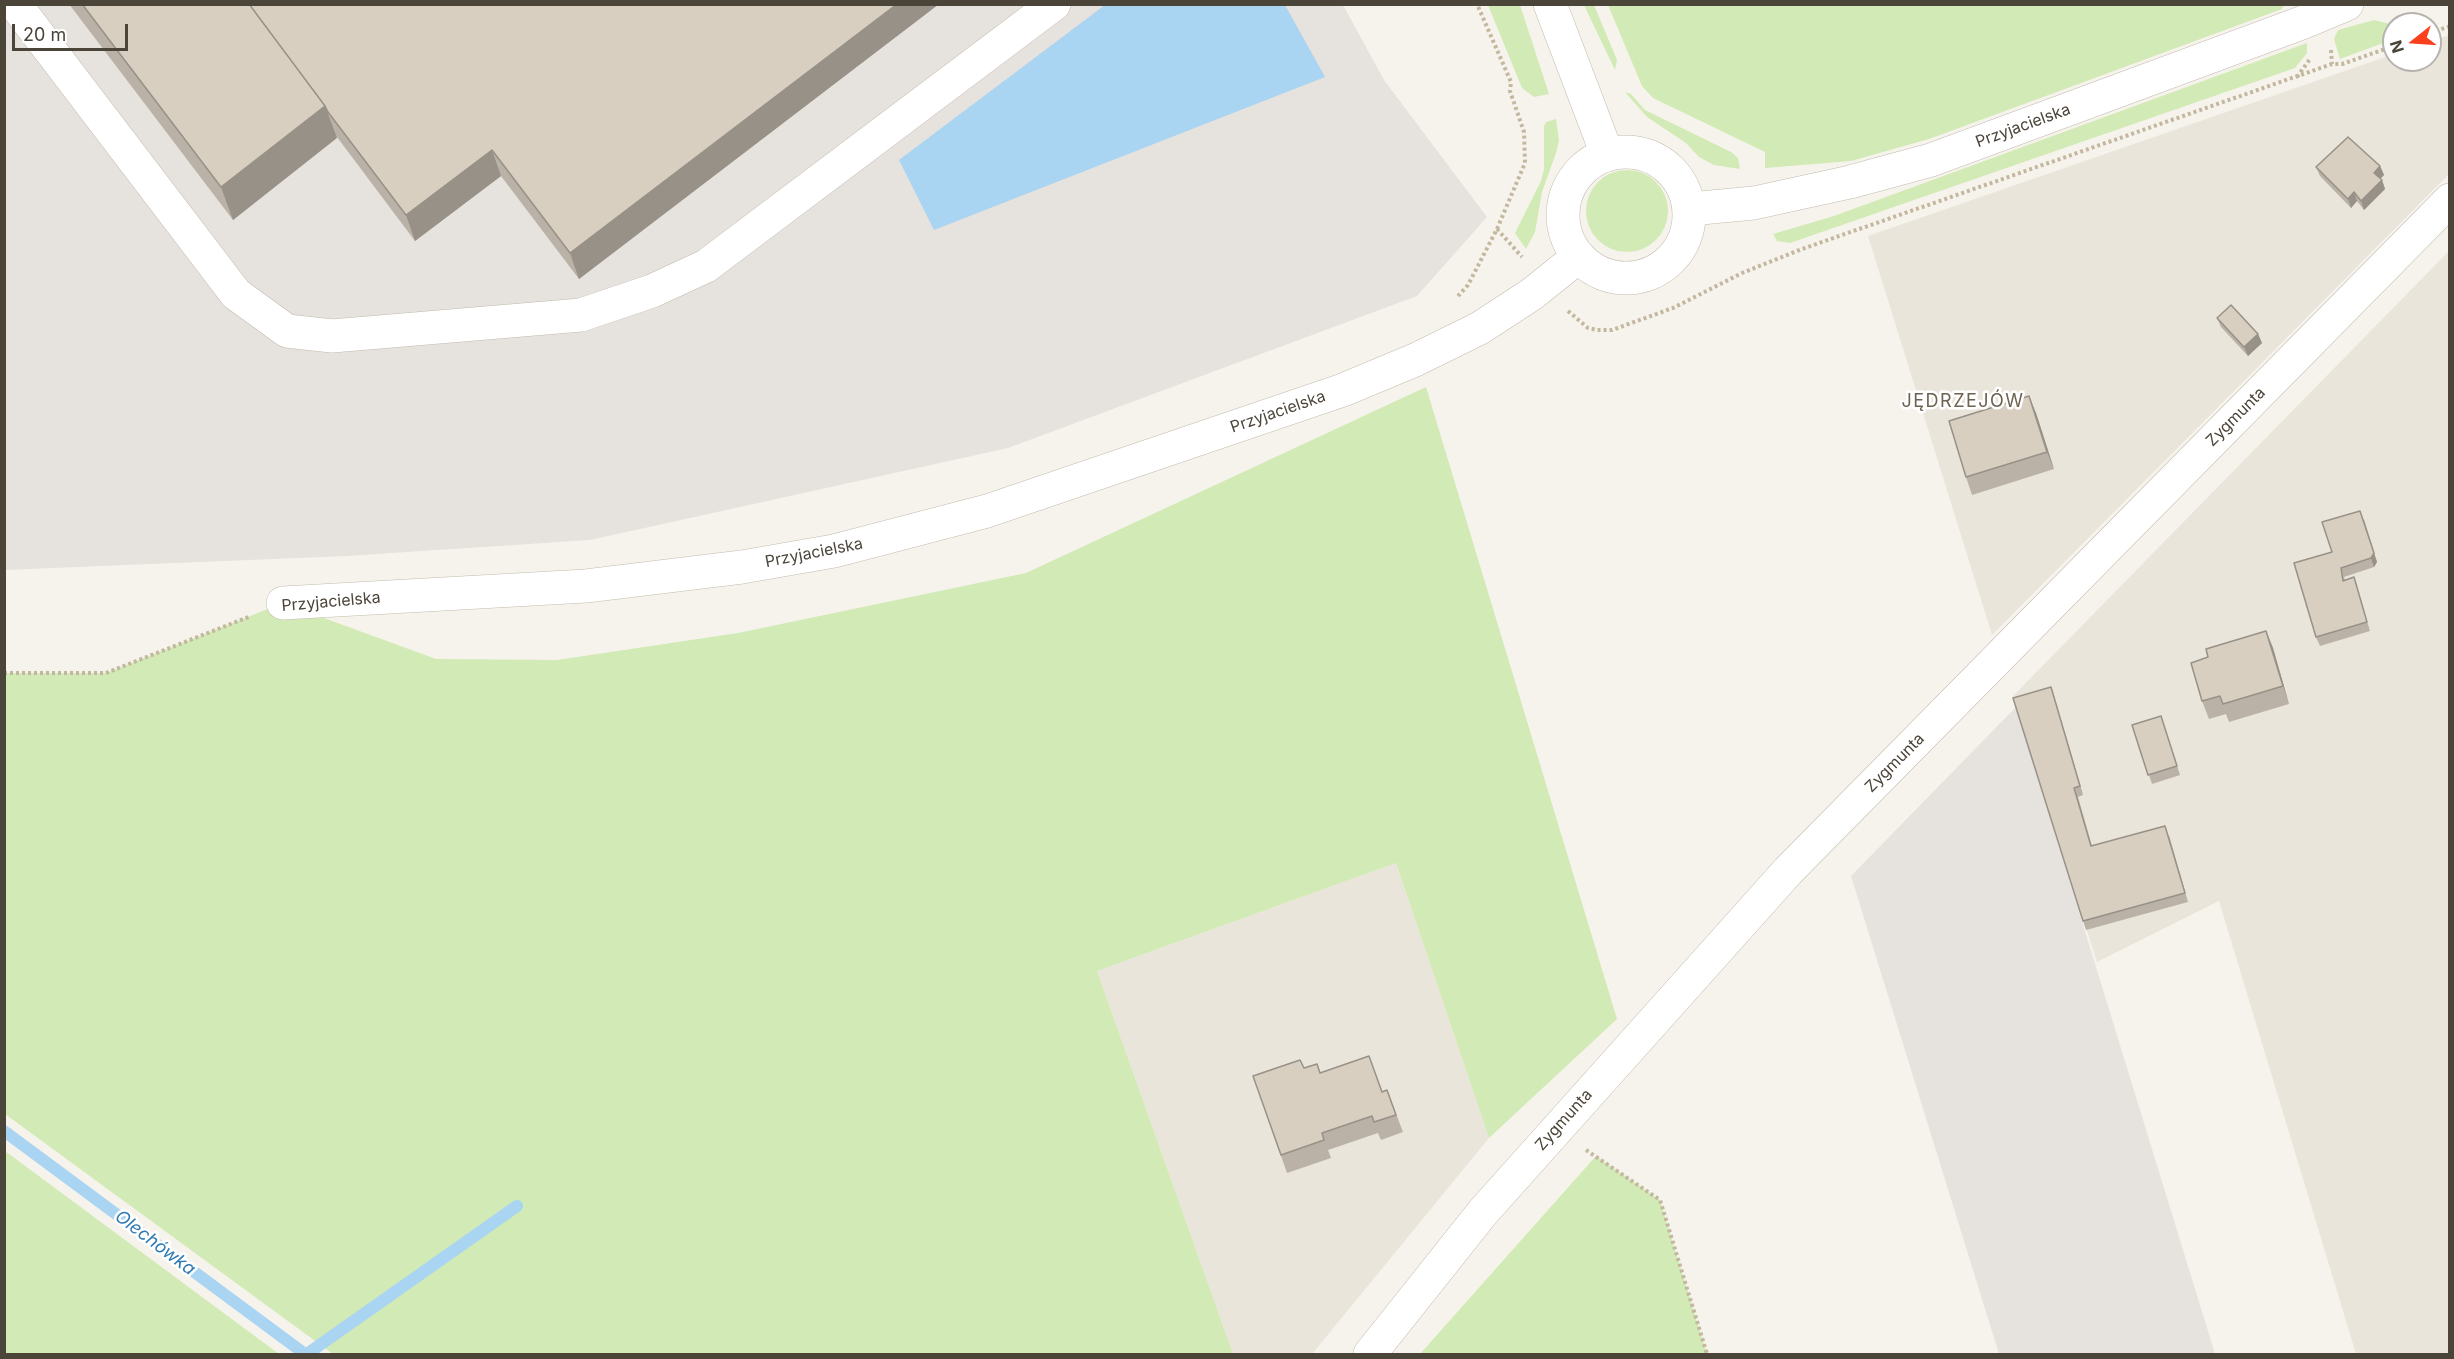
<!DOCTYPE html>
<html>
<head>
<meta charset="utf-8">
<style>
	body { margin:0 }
	#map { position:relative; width:2454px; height:1359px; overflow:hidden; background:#f6f3ec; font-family:Inter,sans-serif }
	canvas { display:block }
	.frame { position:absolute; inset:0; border:6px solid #4b4439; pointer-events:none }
	.north { position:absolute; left:2382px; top:12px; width:60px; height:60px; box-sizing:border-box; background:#fff; border:2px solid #b7b4b0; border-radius:50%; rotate:253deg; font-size:16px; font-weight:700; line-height:24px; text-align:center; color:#4b4439 }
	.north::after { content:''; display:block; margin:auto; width:21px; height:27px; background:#fc3f1d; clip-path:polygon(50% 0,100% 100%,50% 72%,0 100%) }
	.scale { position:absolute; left:12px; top:24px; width:116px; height:27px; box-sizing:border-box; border:3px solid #4b4439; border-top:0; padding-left:8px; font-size:18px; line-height:21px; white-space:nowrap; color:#4b4439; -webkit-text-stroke:4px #fff; paint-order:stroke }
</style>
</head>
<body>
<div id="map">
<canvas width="2454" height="1359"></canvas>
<div class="frame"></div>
<div class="north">N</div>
<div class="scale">20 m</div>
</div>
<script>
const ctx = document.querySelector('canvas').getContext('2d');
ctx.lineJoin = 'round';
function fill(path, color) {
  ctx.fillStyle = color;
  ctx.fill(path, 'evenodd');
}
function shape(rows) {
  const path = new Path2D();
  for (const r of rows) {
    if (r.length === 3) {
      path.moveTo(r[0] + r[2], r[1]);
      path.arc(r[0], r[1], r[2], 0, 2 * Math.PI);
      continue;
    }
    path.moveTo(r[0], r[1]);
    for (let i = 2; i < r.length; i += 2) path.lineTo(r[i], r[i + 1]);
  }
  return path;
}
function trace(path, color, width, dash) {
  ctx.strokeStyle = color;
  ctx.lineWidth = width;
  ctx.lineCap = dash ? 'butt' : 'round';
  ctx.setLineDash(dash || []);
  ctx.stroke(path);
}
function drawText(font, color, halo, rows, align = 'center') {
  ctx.font = font + ' Inter,sans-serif';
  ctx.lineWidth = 5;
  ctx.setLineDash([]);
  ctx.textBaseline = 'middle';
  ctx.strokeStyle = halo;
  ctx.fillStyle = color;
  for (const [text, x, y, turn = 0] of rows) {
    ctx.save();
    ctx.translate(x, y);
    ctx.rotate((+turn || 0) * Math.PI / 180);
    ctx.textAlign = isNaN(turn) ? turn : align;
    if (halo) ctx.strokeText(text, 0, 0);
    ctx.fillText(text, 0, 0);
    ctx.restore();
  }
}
const residential = shape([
	[2449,35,2449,174,1992,635,1868,236,2394,54,2394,60,2430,60,2430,42],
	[2449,251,2449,1354,2356,1354,2219,901,2097,962,2012,697],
	[1396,863,1489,1138,1312,1354,1233,1354,1097,971]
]);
const industrial = shape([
	[4,5,1343,5,1384,80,1487,217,1417,296,1008,448,590,540,346,556,5,570],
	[2016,707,2215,1354,1999,1354,1851,876]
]);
const green = shape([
	[1488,5,1520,5,1549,94,1534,97,1522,88],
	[1584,5,1594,5,1617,60,1615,70],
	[1608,5,2284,5,2282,9,1929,139,1851,161,1765,168,1765,152,1653,98,1642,86],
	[2374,20,2394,25,2394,39,2340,59,2334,39,2338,30],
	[2307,43,2307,53,2295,68,1790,243,1777,241,1773,234,1834,216],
	[1625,92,1631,94,1645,110,1731,152,1738,158,1740,169,1714,165,1699,157,1686,143,1647,117],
	[1556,119,1559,140,1556,153,1542,192,1535,232,1526,249,1515,233,1541,181,1544,169,1544,126,1546,122],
	[1627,211,41],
	[1426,387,1617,1019,1489,1138,1396,863,1097,971,1233,1354,333,1354,5,1114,5,673,106,673,283,603,436,659,557,660,738,633,1026,573],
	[4,1151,5,1151,279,1354,5,1354],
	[1596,1156,1660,1200,1707,1354,1420,1354]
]);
const water = shape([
	[1105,5,1285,5,1325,77,934,230,899,160]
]);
const stream = shape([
	[4,1131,305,1354],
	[307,1354,517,1206]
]);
const path = shape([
	[2430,33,2450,26],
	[2331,50,2332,64],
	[2297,77,2310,59],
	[1497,229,1522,257],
	[1458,296,1468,285,1497,229,1525,163,1524,132,1510,91,1511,82,1477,4],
	[1568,311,1588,328,1597,330,1612,330,1673,308,1742,273,1802,249,2332,64,2342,64,2394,46],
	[4,673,106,673,251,616],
	[1586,1150,1660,1200,1707,1354]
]);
const minor = shape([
	[15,4,236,294,287,331,332,336,581,315,652,291,706,266,1054,4],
	[1550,4,1607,154],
	[1626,215,63],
	[1690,209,1754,203,1850,182,1931,160,2304,22,2347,4],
	[283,603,586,586,742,567,834,551,987,511,1343,390,1415,360,1480,328,1532,294,1578,257],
	[1370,1354,1483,1212,1788,871,2450,200]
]);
const wall = shape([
	[69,4,939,4,579,279,501,176,415,241,337,137,233,220],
	[2380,166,2384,175,2380,179,2382,180,2385,189,2364,210,2357,201,2351,208,2320,176,2316,167],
	[2217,318,2258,334,2262,343,2248,356,2221,327],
	[2036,413,2054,469,1972,495,1966,477],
	[2364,519,2377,562,2374,567,2344,577,2345,580,2354,577,2370,631,2320,646,2316,637,2332,552],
	[2266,631,2273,648,2289,704,2229,722,2226,714,2209,719,2202,701,2208,657],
	[2051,687,2083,795,2078,797,2092,846,2169,835,2188,902,2086,930,2083,921],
	[2132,725,2164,725,2180,775,2152,784],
	[1304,1068,1382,1092,1387,1090,1403,1132,1381,1140,1378,1133,1328,1150,1331,1158,1287,1173,1253,1076]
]);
const shadedWall = shape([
	[897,4,939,4,579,279,570,253],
	[325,106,337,138,233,220,221,187],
	[492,150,501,176,415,241,406,215],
	[2380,166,2384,175,2377,182,2374,173],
	[2382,180,2385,189,2364,210,2361,201],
	[2354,192,2357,201,2351,208,2348,199],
	[2258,334,2262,343,2248,356,2244,347],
	[2029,396,2036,413,2054,469,2047,452],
	[2360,511,2377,562,2374,567,2371,558],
	[2266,631,2273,648,2289,704,2283,686],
	[2051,687,2054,696,2083,795,2080,786]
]);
const building = shape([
	[82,4,249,4,325,106,221,187,82,4],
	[249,4,897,4,570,253,492,150,406,215,328,112,325,106,249,4],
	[2348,137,2380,166,2374,173,2382,180,2361,201,2354,192,2348,199,2316,167,2348,137],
	[2231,305,2258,334,2244,347,2217,318,2231,305],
	[2029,396,2047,452,1966,477,1949,421,2029,396],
	[2360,511,2374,553,2371,558,2341,568,2343,581,2354,577,2367,622,2316,637,2294,563,2332,552,2322,522,2360,511],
	[2266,631,2283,686,2223,704,2220,696,2202,701,2191,663,2208,657,2206,649,2266,631],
	[2051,687,2080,786,2074,788,2091,846,2165,826,2185,893,2083,921,2013,698,2051,687],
	[2161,716,2177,766,2148,775,2132,725,2161,716],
	[1369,1056,1382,1092,1387,1090,1396,1115,1374,1122,1372,1116,1322,1133,1324,1140,1281,1155,1253,1076,1300,1060,1304,1068,1317,1064,1320,1073,1369,1056]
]);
const streetNames = [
	["Przyjacielska",2023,126,-20],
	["Przyjacielska",1278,412,-19],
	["Zygmunta",2236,417,-45],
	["Przyjacielska",814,553,-11],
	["Przyjacielska",331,602,-5],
	["Zygmunta",1895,763,-45],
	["Zygmunta",1564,1120,-48]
];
const neighbourhoodNames = [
	["JĘDRZEJÓW",1963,402]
];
const waterNames = [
	["Olechówka",155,1243,37]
];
fill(residential, '#eae5da');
fill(industrial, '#e6e2dd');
fill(green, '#d2eab5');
fill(water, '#a9d4f2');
trace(stream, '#a9d4f2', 12);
trace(minor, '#c2bbae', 34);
trace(path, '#c4b79f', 4, [3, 3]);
trace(minor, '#fff', 33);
fill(wall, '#bab2a6');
fill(shadedWall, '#979187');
fill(building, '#d8cfc1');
trace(building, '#979187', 1.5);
drawText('16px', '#4b4439', '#fff', streetNames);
ctx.letterSpacing = '1.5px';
drawText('18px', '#6e6250', '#fff', neighbourhoodNames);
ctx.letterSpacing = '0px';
drawText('italic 18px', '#2e7ab2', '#fff', waterNames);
</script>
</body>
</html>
